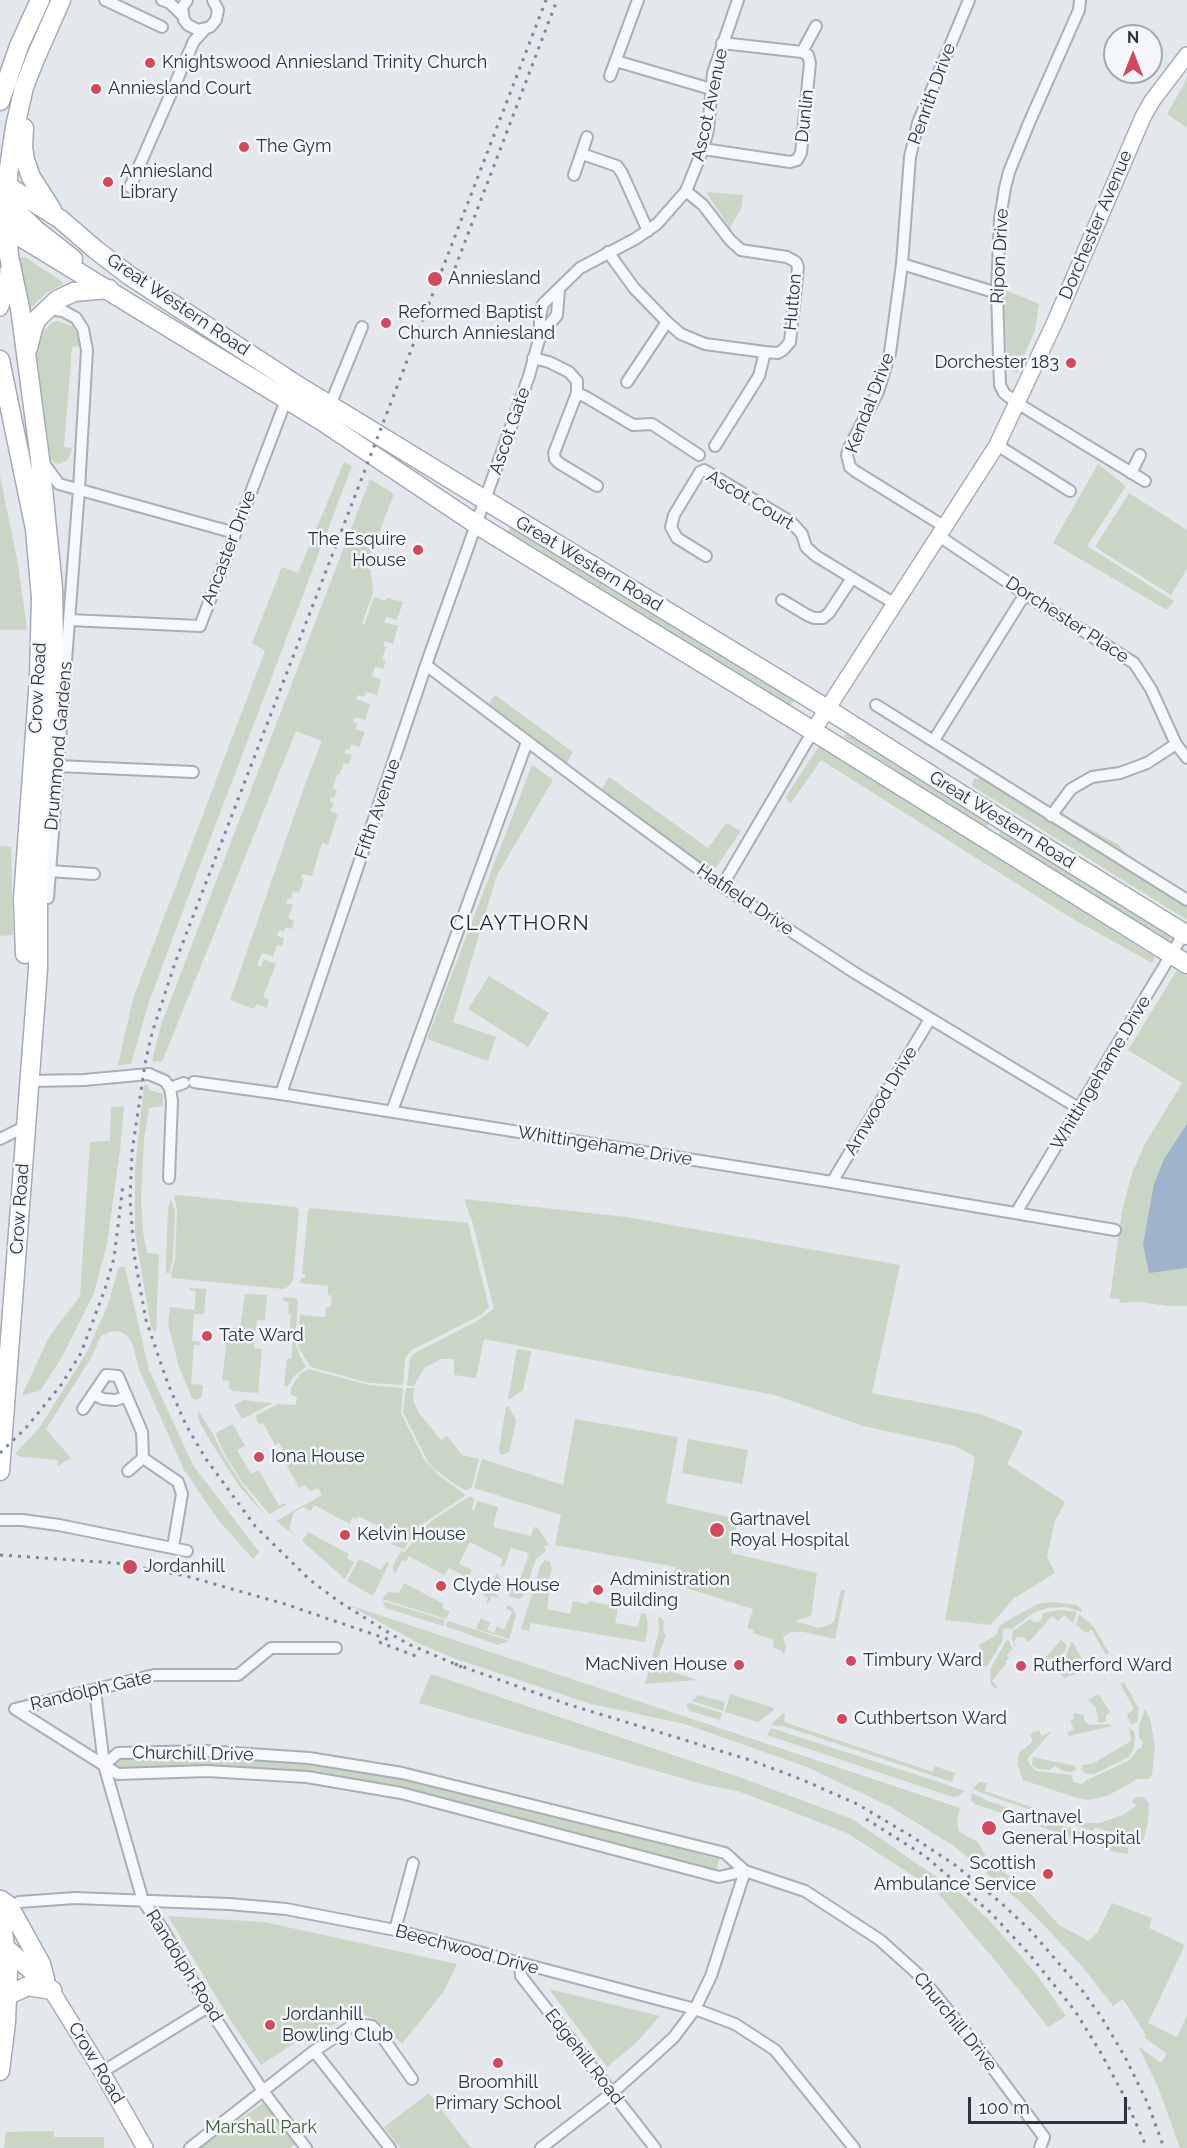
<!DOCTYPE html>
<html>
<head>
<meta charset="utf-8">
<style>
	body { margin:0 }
	#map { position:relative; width:1187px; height:2148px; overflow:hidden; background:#e4e7ec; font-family:Raleway,sans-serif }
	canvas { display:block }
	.north { position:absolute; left:1103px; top:24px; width:60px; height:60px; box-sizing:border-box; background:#f4f6f9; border:2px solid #a4a8b1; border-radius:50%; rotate:0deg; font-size:16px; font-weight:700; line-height:24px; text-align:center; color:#2b3445 }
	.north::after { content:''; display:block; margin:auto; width:21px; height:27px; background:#d1495b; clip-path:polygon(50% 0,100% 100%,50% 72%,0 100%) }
	.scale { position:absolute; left:968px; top:2097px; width:159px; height:27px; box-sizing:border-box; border:3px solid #2b3445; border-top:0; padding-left:8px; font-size:18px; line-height:21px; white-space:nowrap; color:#2b3445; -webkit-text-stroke:4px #f4f6f9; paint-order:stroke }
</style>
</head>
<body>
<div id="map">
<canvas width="1187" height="2148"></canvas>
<div class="north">N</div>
<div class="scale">100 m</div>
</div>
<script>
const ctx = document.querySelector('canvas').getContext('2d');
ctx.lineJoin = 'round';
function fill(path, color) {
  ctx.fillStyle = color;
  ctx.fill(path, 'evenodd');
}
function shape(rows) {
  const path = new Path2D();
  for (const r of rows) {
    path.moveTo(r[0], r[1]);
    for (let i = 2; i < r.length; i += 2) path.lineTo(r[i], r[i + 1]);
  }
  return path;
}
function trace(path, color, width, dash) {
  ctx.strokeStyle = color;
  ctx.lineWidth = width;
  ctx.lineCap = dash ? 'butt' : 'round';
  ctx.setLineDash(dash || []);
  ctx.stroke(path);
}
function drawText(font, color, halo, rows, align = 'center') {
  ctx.font = font + ' Raleway,sans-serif';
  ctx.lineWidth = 5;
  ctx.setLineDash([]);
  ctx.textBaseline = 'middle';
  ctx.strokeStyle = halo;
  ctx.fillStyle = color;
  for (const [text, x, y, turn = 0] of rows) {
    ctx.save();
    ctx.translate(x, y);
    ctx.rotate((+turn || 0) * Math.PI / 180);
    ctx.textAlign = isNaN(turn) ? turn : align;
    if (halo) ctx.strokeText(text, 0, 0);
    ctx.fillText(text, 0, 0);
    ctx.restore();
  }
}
const green = shape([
	[1187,79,1187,128,1167,114],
	[706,192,743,195,741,209,730,228],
	[22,257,25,257,63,282,62,285,47,292,29,310,24,306,20,259],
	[1003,289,1039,304,1035,330,1017,373,1008,369],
	[58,321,72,326,77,334,80,346,72,347,64,447,72,448,68,460,60,464,55,463,50,458,35,345,38,338,52,322],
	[344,462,352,466,182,913,149,1002,131,1064,118,1065,133,999,265,651,252,643,282,567,298,573],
	[1098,464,1126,486,1087,546,1174,601,1167,610,1053,543],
	[0,476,18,564,27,630,0,630],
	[370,479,394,494,369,559,373,593,362,624,364,625,374,597,385,601,387,598,403,602,397,620,386,617,384,622,398,626,393,644,385,641,383,646,386,647,382,659,386,661,383,669,375,666,372,676,381,680,377,695,366,692,364,697,358,695,356,699,370,704,365,720,355,717,353,722,357,723,356,729,365,732,359,747,351,745,349,750,345,749,344,753,352,755,349,764,344,763,339,775,337,775,333,788,337,790,334,798,331,797,330,801,334,803,330,811,338,814,328,845,322,843,312,876,302,874,301,878,304,879,299,893,293,891,291,899,288,898,286,903,293,905,288,918,294,921,292,929,285,927,284,932,279,930,277,936,284,938,282,946,277,945,273,956,262,953,257,965,261,967,264,959,276,964,263,997,269,1000,267,1008,256,1004,254,1009,230,1000,307,779,322,741,296,731,162,1062,152,1061,161,1025],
	[1129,493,1187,530,1187,569,1171,595,1095,547],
	[512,524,796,697,789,708,597,592,533,546,508,532],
	[495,695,573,752,567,763,489,704],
	[848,730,989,823,985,830,931,798,897,771,844,737],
	[820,744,1155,957,1152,963,1068,916,821,760,791,803,785,798],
	[532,765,553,780,497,875,453,1022,496,1037,488,1061,427,1039],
	[609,777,708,848,726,823,741,831,713,872,602,789],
	[974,778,1005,782,1119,845,1144,878,1187,906,1187,920,972,786],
	[1002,830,1174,936,1169,943,997,837],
	[0,846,11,847,13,935,0,936],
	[1177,970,1187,976,1187,1306,1169,1306,1139,1302,1119,1303,1120,1299,1110,1298,1122,1211,1132,1173,1146,1142,1182,1083,1128,1050],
	[489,976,549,1013,528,1047,468,1009],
	[144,1085,147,1085,150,1090,163,1094,163,1106,149,1108,144,1140,141,1200,143,1232,147,1253,159,1254,156,1332,151,1327,135,1233,135,1167],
	[124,1106,120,1150,107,1244,94,1293,62,1357,40,1391,22,1395,49,1337,80,1296,90,1142,110,1141,111,1107],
	[178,1195,297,1207,299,1212,293,1280,290,1285,284,1289,172,1278,171,1274,175,1260,177,1210,174,1196],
	[171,1199,175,1210,173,1260,169,1273,166,1273,166,1260,168,1208],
	[464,1199,626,1217,900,1265,872,1393,980,1414,1023,1431,1007,1464,1065,1502,1055,1521,1047,1557,1055,1573,1013,1599,991,1625,945,1620,975,1457,955,1446,863,1426,775,1395,484,1339,476,1378,454,1375,454,1359,441,1359,424,1368,414,1386,407,1386,410,1359,413,1354,477,1321,494,1309,473,1224],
	[311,1208,468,1223,489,1307,481,1315,410,1351,405,1359,403,1385,369,1383,311,1367,298,1347,300,1315,325,1317,326,1307,331,1307,332,1296,328,1295,328,1286,300,1283,301,1278,305,1278,305,1275,302,1274,308,1210],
	[119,1267,125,1267,149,1370,193,1465,259,1552,253,1559,219,1521,184,1470,139,1369,133,1345,127,1335,118,1331,109,1332,101,1336,91,1358,46,1429,71,1458,58,1466,57,1460,22,1457,15,1454,40,1427,88,1350,108,1304],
	[189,1288,206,1289,204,1314,194,1314,192,1341,201,1342,200,1345,194,1345,191,1384,203,1385,202,1397,195,1400,192,1398,179,1367,168,1324,170,1307,194,1310,196,1291,190,1290],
	[245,1294,267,1295,265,1321,257,1320,254,1348,262,1349,258,1393,232,1391,229,1388,229,1381,222,1380,227,1339,230,1339,231,1328,240,1328],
	[283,1297,295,1298,298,1301,295,1341,299,1354,306,1367,294,1376,288,1386,284,1386,287,1359,291,1359,293,1339,289,1338,291,1314,288,1314,289,1302,283,1301],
	[517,1349,530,1351,531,1353,523,1390,510,1399,508,1399],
	[308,1369,369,1385,403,1388,401,1413,425,1461,442,1478,466,1495,418,1527,404,1549,391,1544,395,1535,359,1516,357,1519,353,1517,350,1524,314,1505,311,1511,304,1507,294,1512,289,1529,297,1537,276,1521,322,1495,318,1488,311,1491,304,1485,299,1488,286,1464,290,1461,279,1443,275,1445,263,1423,259,1424,255,1416,278,1404,296,1405,297,1397,291,1395,291,1388,300,1374],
	[406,1388,414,1388,413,1400,419,1413,441,1440,447,1436,462,1455,479,1459,472,1487,469,1489,465,1490,453,1483,433,1468,427,1460,403,1412],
	[244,1400,273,1403,242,1419,234,1405],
	[506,1407,509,1407,516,1420,510,1451,503,1455,500,1454,499,1449],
	[198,1410,213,1434,223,1455,241,1483,266,1516,240,1487,212,1444,199,1421],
	[575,1419,678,1437,666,1503,738,1519,731,1553,817,1573,811,1616,795,1621,818,1628,829,1625,834,1622,841,1590,845,1590,835,1639,804,1632,791,1632,783,1637,786,1647,784,1655,782,1651,773,1647,774,1640,753,1633,754,1630,747,1628,753,1609,670,1583,676,1567,555,1545,561,1515,474,1488,482,1459,563,1485],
	[233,1424,245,1446,237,1450,251,1474,259,1470,279,1506,285,1503,286,1505,269,1514,242,1482,225,1455,216,1435,217,1432],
	[688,1439,748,1450,742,1484,682,1473],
	[470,1496,474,1499,472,1510,474,1511,477,1501,498,1507,493,1527,531,1536,534,1527,538,1528,549,1545,544,1546,546,1551,537,1558,534,1564,524,1595,520,1599,510,1597,506,1590,508,1587,517,1589,529,1553,511,1548,505,1564,502,1567,500,1566,503,1559,470,1542,459,1564,472,1570,468,1578,449,1568,444,1575,409,1556,406,1561,402,1560,396,1573,393,1572,393,1566,401,1551,405,1552,420,1531,434,1519],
	[308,1532,349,1554,347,1558,354,1562,345,1579,302,1541],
	[359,1559,381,1570,387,1561,389,1563,373,1596,347,1581],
	[545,1560,550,1562,552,1569,548,1583,536,1580,540,1566],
	[497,1574,501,1580,496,1593,499,1599,492,1596,488,1604,486,1603,488,1598,483,1595],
	[404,1583,444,1604,442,1608,450,1612,446,1619,382,1599,388,1592,399,1593],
	[535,1584,547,1587,549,1594,547,1609,570,1614,573,1601,588,1604,589,1601,618,1607,615,1623,638,1627,641,1613,646,1614,648,1627,645,1642,531,1623,529,1631,521,1629],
	[382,1601,445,1620,443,1626,386,1608],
	[1052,1602,1077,1605,1082,1610,1082,1612,1066,1607,1048,1608,1035,1612,1012,1629,1005,1628,1002,1632,1003,1640,988,1665,983,1668,979,1645,996,1635,1000,1625,1007,1621,1037,1604],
	[349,1605,960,1808,957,1821,959,1832,978,1842,987,1859,1029,1892,1059,1925,1089,1941,1097,1933,1112,1903,1152,1918,1149,1928,1185,1945,1148,2023,1177,2037,1187,2015,1187,2148,1180,2148,1158,2087,1138,2046,1161,2063,1167,2054,1144,2037,1146,2035,1123,1999,1113,2006,1085,1970,1046,1927,1016,1898,954,1846,891,1807,807,1767,685,1724,591,1704,453,1658,418,1643],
	[508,1605,514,1609,516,1615,509,1639,476,1629,481,1618,490,1623,487,1630,494,1633,497,1626,504,1630,512,1612,506,1608],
	[1060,1610,1077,1612,1073,1623,1064,1615,1058,1621,1052,1616,1029,1642,1023,1637,1016,1638,1014,1642,1016,1645,1015,1647,1012,1639,1013,1631,1030,1619,1034,1622,1039,1622,1042,1618,1043,1613],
	[1079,1614,1094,1627,1109,1653,1106,1655,1092,1630,1086,1633,1076,1625],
	[658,1617,660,1617,664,1621,663,1631,666,1635,655,1666,697,1680,645,1684,659,1631],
	[448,1621,507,1640,508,1641,498,1645,445,1626],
	[1009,1640,1012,1649,1007,1655,1009,1658,1005,1662,1007,1663,992,1681,998,1687,995,1689,991,1684,990,1670,1006,1641],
	[1061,1640,1067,1645,1061,1659,1050,1665,1047,1673,1043,1671,1039,1665],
	[1072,1641,1088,1670,1064,1678,1061,1674,1070,1669,1070,1661,1065,1657],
	[431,1674,739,1777,852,1819,961,1894,989,1920,1012,1946,1036,1974,1066,2016,1048,2027,999,1965,935,1890,847,1833,738,1791,706,1785,419,1703],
	[1124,1682,1139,1709,1137,1722,1131,1725,1127,1714,1134,1709,1120,1684],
	[730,1694,774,1708,774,1710,758,1722,725,1712],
	[1099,1694,1110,1712,1106,1715,1106,1721,1100,1723,1097,1722,1098,1717,1095,1706,1088,1700],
	[698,1695,725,1702,723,1711,695,1702,692,1701],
	[690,1703,722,1713,720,1720,690,1711,686,1705],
	[1145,1709,1150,1719,1155,1745,1152,1775,1149,1779,1138,1779,1107,1796,1089,1800,1077,1798,1023,1780,1017,1764,1019,1753,1033,1741,1030,1734,1039,1730,1042,1736,1052,1731,1028,1758,1030,1765,1036,1771,1072,1775,1073,1782,1082,1784,1087,1780,1130,1760,1137,1750,1142,1747,1142,1741,1139,1737,1139,1726],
	[783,1713,785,1714,784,1722,933,1772,935,1766,955,1773,952,1782,783,1726,771,1725],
	[1075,1713,1084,1715,1084,1720,1090,1725,1109,1724,1112,1726,1069,1736,1067,1733,1074,1729,1070,1722,1074,1718,1073,1714],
	[771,1728,942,1783,964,1791,959,1796,953,1797,767,1735],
	[1129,1728,1134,1731,1135,1738,1134,1748,1129,1757,1094,1774,1086,1774,1081,1770,1082,1765,1092,1764,1131,1741],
	[205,1755,309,1762,401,1778,719,1859,717,1870,401,1788,307,1772,206,1765,115,1769,115,1757],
	[1033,1757,1075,1766,1076,1770,1072,1772,1063,1771,1055,1766,1049,1770,1037,1769,1032,1764],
	[979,1782,987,1783,985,1791,1072,1821,1083,1823,1100,1823,1123,1815,1136,1806,1132,1801,1136,1797,1143,1797,1149,1803,1148,1821,1142,1845,1126,1843,1108,1836,1109,1832,1095,1827,1093,1831,990,1796,973,1789],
	[972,1793,988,1801,1128,1848,1128,1854,1114,1852,975,1804,971,1800],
	[168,1916,264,1922,457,1964,444,1991,402,2044,387,2029,371,2017,360,2014,351,2016,327,2028,311,2032,261,2065,229,2018],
	[549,1989,660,2016,636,2043,607,2067],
	[429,2093,471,2148,400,2148,384,2127],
	[266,2101,296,2143,290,2148,199,2148],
	[54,2131,54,2137,104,2137,104,2148,4,2148,6,2132]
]);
const water = shape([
	[1187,1124,1187,1268,1149,1273,1143,1244,1154,1184,1164,1159]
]);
const street = shape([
	[105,0,162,27],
	[162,0,170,3,182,15],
	[187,0,182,8,184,20,188,25,198,30,210,27,216,20,218,10,213,0],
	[1080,0,1079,10,1029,123,1009,172,1005,188,1000,218,997,293,1000,385,1004,393,1017,403,1145,481],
	[802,52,816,26],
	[616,61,711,89],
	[610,76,638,0],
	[703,149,790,162,797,160,801,153,810,63,808,55,802,52,722,43],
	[582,154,617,166,622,173,648,231],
	[574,175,587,137],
	[130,187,194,41,205,29],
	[608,252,634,288,667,322,681,334,705,344,765,352,778,353,783,350,790,342,797,277,798,267,796,262,787,257,741,250,730,240,703,205,686,191],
	[902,264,997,293],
	[47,309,63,311,76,318,83,329,87,350,79,489,48,898],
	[540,336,557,315,559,289],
	[533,358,549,362,569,372,577,381,577,393,554,453,555,459,559,463,597,486],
	[627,382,667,322],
	[577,393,586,397,633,425,652,424,699,455],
	[328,410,362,327],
	[997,445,1070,491],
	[715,446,759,376,765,352],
	[43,462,59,484,235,533],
	[1131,473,1140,455],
	[945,527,855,471,850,467,847,455,849,448,878,392,890,353,902,264,910,157,918,123,969,0],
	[939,536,1025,594,1134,663,1151,689,1176,744,1187,758],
	[706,556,677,538,671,527,674,515,700,472,704,470,791,522,802,534,806,547,816,556,895,604],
	[782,600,807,615,814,618,823,618,829,613,852,578],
	[69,620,200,626,286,400,290,396],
	[426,665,593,791,722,886,855,973,1080,1109],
	[876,705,1187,900],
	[934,740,1025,594],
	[57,766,193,772],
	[1051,816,1071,789,1092,777,1120,773,1147,763,1176,744],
	[49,871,94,874],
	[722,886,813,731],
	[30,1081,84,1080,149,1074,165,1081,170,1088,184,1083],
	[194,1082,281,1094,832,1182,1115,1230],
	[281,1094,426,665,529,376,540,336,540,316,543,304,580,268,635,239,657,224,686,191,703,149,708,130,713,73,738,0],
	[392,1111,527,742],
	[0,1139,26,1126],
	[169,1178,172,1101,170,1088],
	[832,1182,930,1019],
	[1016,1213,1184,933],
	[93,1394,103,1399,116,1400,127,1396],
	[83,1409,106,1375,118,1376,142,1432,143,1458],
	[143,1458,178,1482,182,1494,173,1547],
	[128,1471,143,1458],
	[0,1520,22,1520,59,1525,187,1551],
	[95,1690,104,1765,143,1901,162,1928,208,2007,263,2091,306,2148],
	[15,1709,118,1774,207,1771,307,1777,401,1793,719,1877,745,1871],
	[15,1709,154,1675,238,1675,271,1648,336,1648],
	[104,1765,118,1753,205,1751,309,1758,402,1773,725,1853,745,1871,805,1891,880,1940,920,1976,968,2035,1044,2137,1040,2148],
	[19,1902,75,1898,229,1904,286,1909,395,1930,695,2009,735,2024,775,2050,854,2148],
	[395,1930,413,1863],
	[520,1964,521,1976,655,2148],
	[314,2051,390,2148],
	[102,2072,208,2007],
	[190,2148,314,2051,355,2024,372,2026,383,2038,412,2079],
	[541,2148,612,2093,660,2050,674,2037,695,2009,711,1976,745,1871]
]);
const secondary = shape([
	[0,308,6,293,8,271],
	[813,731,997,445,1054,324,1143,117,1152,101,1187,55],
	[45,1980,102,2072,145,2148]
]);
const primary = shape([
	[0,101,19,46,40,0],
	[24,128,23,147,25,160,31,177,52,210],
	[0,181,60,219,96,250,130,276,300,387,827,709,1000,819,1187,935],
	[4,199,36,230,73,259],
	[1,225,322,421,476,524,813,731,1187,964],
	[28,348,33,328,37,319,57,300,74,292,109,289],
	[0,360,35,529,41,598,39,678,23,899,25,954],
	[0,1471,38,969,38,867,54,646,53,588,40,459,20,308,9,256,7,229,8,175,15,127,24,87,35,59,61,0],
	[1,1900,9,1906,41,1964,45,1979],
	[0,1907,8,1971,6,2022,0,2071],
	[1,1944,31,1970,45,1979],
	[8,1995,28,1986,52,1990]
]);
const rail = shape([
	[455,268,557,0],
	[0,1453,25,1429,61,1385,81,1353,105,1289,114,1258,123,1185],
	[0,1555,116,1563,186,1576,285,1604,390,1640],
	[379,1642,418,1657],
	[455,1664,567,1704,750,1760,803,1780,857,1804,911,1836,955,1865,1001,1903,1030,1930,1081,1989,1100,2015,1125,2057,1148,2104,1164,2148],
	[462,1667,408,1644,381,1628,338,1601,310,1580,255,1526,206,1459,186,1425,168,1384,146,1320,134,1254,130,1200,132,1152,145,1064,152,1033,175,963,546,0],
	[866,1819,925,1856,991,1913,1030,1955,1075,2011,1101,2053,1123,2094,1147,2148]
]);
const markers = [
	[150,63,6,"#d1495b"],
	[96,89,6,"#d1495b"],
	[244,147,6,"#d1495b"],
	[108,182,6,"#d1495b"],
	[435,279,8,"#d1495b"],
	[386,323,6,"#d1495b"],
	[1071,363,6,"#d1495b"],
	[418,550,6,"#d1495b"],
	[207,1336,6,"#d1495b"],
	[259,1457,6,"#d1495b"],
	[717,1530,8,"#d1495b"],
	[345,1535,6,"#d1495b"],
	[130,1567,8,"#d1495b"],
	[441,1586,6,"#d1495b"],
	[598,1590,6,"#d1495b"],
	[851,1661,6,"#d1495b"],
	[739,1665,6,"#d1495b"],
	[1021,1666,6,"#d1495b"],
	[842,1719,6,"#d1495b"],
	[989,1828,8,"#d1495b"],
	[1048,1874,6,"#d1495b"],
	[270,2025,6,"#d1495b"],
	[498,2063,6,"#d1495b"]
];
const poiNames = [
	["Knightswood Anniesland Trinity Church",162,63],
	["Anniesland Court",108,89],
	["The Gym",256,147],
	["Anniesland",120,172],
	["Library",120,193],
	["Anniesland",448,279],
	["Reformed Baptist",398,313],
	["Church Anniesland",398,334],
	["Dorchester 183",1059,363,"right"],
	["The Esquire",406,540,"right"],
	["House",406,561,"right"],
	["Tate Ward",219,1336],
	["Iona House",271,1457],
	["Gartnavel",730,1520],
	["Royal Hospital",730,1541],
	["Kelvin House",357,1535],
	["Jordanhill",144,1567],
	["Administration",610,1580],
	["Building",610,1601],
	["Clyde House",453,1586],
	["Timbury Ward",863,1661],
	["MacNiven House",727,1665,"right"],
	["Rutherford Ward",1033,1666],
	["Cuthbertson Ward",854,1719],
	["Gartnavel",1002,1818],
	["General Hospital",1002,1839],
	["Scottish",1036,1864,"right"],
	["Ambulance Service",1036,1885,"right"],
	["Jordanhill",282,2015],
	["Bowling Club",282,2036],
	["Broomhill",498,2083,"center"],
	["Primary School",498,2104,"center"]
];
const streetNames = [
	["Penrith Drive",932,94,-70],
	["Ascot Avenue",710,105,-78],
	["Dunlin",805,116,-84],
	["Dorchester Avenue",1096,225,-67],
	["Ripon Drive",1000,256,-87],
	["Hutton",793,302,-85],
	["Great Western Road",178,305,34],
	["Kendal Drive",870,403,-69],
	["Ascot Gate",510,431,-71],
	["Ascot Court",750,500,31],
	["Ancaster Drive",229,548,-69],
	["Great Western Road",589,564,31],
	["Dorchester Place",1067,620,33],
	["Crow Road",38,688,-87],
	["Drummond Gardens",59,746,-85],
	["Fifth Avenue",378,809,-71],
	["Great Western Road",1002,820,32],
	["Hatfield Drive",745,900,34],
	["Whittingehame Drive",1101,1073,-59],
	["Arnwood Drive",881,1101,-59],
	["Whittingehame Drive",605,1146,9],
	["Crow Road",20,1209,-86],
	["Randolph Gate",91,1691,-13],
	["Churchill Drive",193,1754,1],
	["Beechwood Drive",467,1950,15],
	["Randolph Road",184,1966,58],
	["Churchill Drive",955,2022,51],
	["Edgehill Road",584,2057,52],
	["Crow Road",96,2063,59]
];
const parkNames = [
	["Marshall Park",261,2128]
];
const quarterNames = [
	["CLAYTHORN",520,924]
];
fill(green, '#c9d6c5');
fill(water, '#9fb4cc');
trace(street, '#a9aeb7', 14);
trace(secondary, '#a9aeb7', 18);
trace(primary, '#a3abb8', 21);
trace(street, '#f7f8fa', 10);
trace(secondary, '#fff', 15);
trace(primary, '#fff', 18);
trace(rail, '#7d8696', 3, [3, 6]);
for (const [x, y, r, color] of markers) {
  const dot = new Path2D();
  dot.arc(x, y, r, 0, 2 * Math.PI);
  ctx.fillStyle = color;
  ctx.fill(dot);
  trace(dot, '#f4f6f9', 2);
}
drawText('18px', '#2b3445', '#f4f6f9', poiNames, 'left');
drawText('18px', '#2b3445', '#f4f6f9', streetNames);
drawText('18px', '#3f6138', '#f4f6f9', parkNames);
ctx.letterSpacing = '1.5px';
drawText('21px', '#1d2536', '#f4f6f9', quarterNames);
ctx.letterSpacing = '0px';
</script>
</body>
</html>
